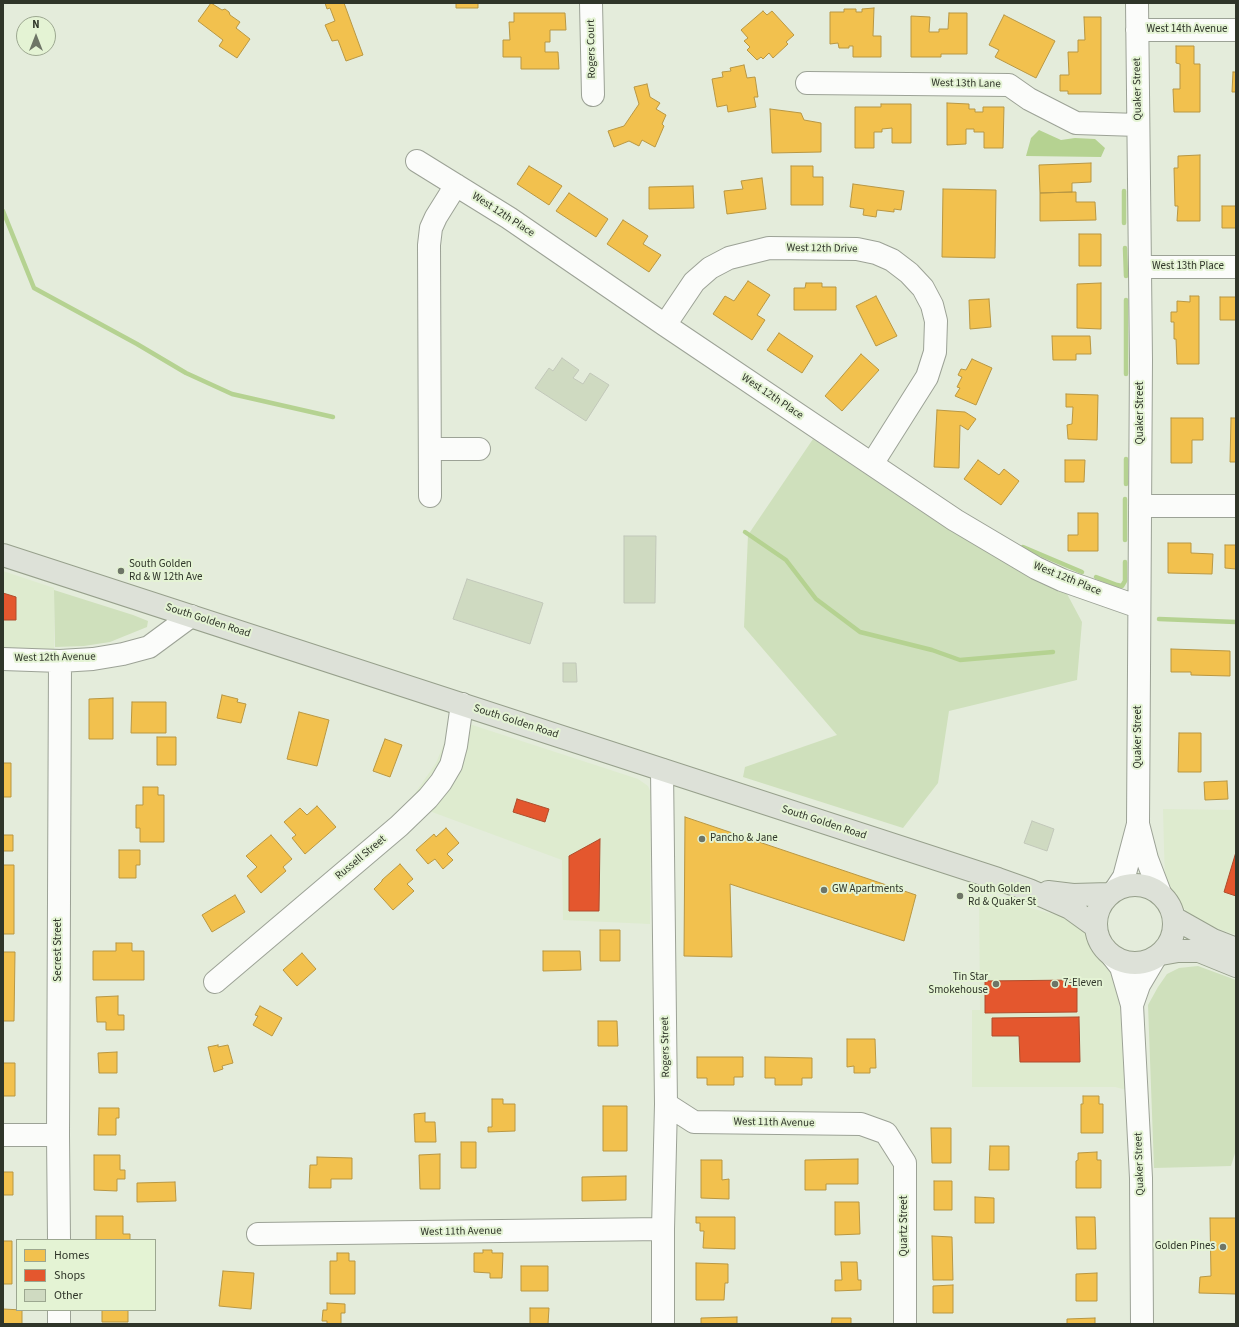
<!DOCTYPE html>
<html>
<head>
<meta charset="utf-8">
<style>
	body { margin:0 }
	#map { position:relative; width:1239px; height:1327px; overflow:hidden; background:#e4ecdb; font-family:"Source Sans 3",sans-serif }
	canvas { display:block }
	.frame { position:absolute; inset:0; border:4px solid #2f3529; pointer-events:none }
	.legend { position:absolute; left:16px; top:1239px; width:140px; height:72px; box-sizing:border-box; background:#e4f3d4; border:1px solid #9ca790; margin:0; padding:5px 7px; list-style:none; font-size:12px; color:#2f3529 }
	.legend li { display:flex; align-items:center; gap:8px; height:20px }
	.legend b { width:20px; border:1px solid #9ca790 }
	.north { position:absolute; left:16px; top:16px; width:40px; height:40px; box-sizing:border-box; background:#e4f3d4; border:1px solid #9ca790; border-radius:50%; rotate:0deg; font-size:11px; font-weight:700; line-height:16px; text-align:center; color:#2f3529 }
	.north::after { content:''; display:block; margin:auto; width:14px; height:18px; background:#6e7567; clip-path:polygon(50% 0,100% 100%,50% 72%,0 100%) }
</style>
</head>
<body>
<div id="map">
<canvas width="1239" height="1327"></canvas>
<div class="frame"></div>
<ul class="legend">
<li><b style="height:11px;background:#f2c14e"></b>Homes</li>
<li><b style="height:11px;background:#e4572e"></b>Shops</li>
<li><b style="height:11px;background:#cfdac1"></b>Other</li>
</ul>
<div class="north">N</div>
</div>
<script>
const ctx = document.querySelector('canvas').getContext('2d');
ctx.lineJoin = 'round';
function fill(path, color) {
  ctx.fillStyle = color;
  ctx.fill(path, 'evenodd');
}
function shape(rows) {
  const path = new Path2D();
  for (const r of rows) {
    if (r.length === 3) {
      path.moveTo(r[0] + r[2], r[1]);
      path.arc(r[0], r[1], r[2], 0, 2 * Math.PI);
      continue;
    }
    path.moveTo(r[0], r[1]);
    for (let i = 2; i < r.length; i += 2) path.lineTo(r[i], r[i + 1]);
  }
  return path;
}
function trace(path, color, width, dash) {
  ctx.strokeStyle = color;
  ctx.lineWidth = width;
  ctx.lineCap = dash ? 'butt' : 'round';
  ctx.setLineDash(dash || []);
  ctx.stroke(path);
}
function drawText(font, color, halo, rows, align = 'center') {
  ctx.font = font + ' "Source Sans 3",sans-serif';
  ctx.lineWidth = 4;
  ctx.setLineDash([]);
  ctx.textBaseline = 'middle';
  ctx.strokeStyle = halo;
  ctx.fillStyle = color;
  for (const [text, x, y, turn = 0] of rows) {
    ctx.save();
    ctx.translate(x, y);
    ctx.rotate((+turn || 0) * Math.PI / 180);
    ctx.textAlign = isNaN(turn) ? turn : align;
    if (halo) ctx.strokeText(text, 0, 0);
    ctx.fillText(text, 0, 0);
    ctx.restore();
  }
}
const built = shape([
	[3,571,54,588,54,650,3,648],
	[454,719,638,779,648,786,651,793,650,924,563,920,562,860,432,812,409,802,436,763],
	[1163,809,1236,810,1236,935,1193,920,1165,884],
	[979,894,1060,916,1084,932,1091,941,1098,955,1109,965,1118,988,1127,1090,1115,1087,972,1087,972,1010,980,1010]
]);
const green = shape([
	[813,439,934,520,1066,592,1082,622,1077,680,949,711,938,783,903,828,743,777,745,767,837,735,744,627,748,535],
	[54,590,133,615,148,621,147,627,110,642,84,646,55,647],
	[1198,966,1236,980,1236,1150,1231,1166,1154,1168,1148,1005,1158,987,1167,974,1179,968]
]);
const water = shape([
	[1039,130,1061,140,1075,138,1095,139,1105,148,1101,157,1026,156,1031,138]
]);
const homes = shape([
	[211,3,222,10,225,9,229,12,230,15,240,22,236,28,250,39,237,58,219,46,223,40,198,21,211,3],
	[325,3,344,3,363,55,346,61,338,40,332,41,325,25,335,21,330,8,327,9,325,3],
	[456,3,478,3,478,8,456,8,456,3],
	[874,8,873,36,881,36,881,57,853,57,853,46,849,46,849,48,839,48,838,43,830,44,830,12,844,12,844,9,856,9,856,12,862,12,862,9,874,8],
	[763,11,767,15,772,11,794,35,786,42,788,44,773,58,769,53,763,59,761,57,757,60,747,50,750,47,744,41,748,38,741,30,763,11],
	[514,13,565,13,566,30,550,30,550,42,545,42,545,52,558,52,559,69,521,69,521,57,503,57,503,40,510,40,509,22,514,22,514,13],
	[949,13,967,13,967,54,941,54,941,57,911,57,911,16,930,17,929,32,939,32,939,29,948,29,949,13],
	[1004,15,1055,41,1036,78,995,57,999,50,989,45,1004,15],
	[1084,17,1101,17,1101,94,1068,94,1068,91,1060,91,1060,75,1069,75,1068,52,1078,52,1078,40,1085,40,1084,17],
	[1176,46,1194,46,1194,64,1200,64,1200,112,1174,112,1173,89,1180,89,1180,64,1176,63,1176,46],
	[744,65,747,78,755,77,758,97,754,97,756,107,728,112,727,105,717,107,712,79,723,77,722,72,731,71,730,68,744,65],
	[1233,72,1236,72,1236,92,1232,92,1233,72],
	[647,84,650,97,660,103,656,109,666,115,662,124,664,126,655,147,642,140,639,146,629,141,614,147,608,131,624,126,639,104,634,87,647,84],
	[947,103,969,104,969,109,975,109,975,112,983,112,983,107,1004,107,1003,148,984,148,984,132,974,132,974,129,966,129,966,144,947,145,947,103],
	[881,104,911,104,911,143,892,143,892,128,882,129,882,132,874,132,874,148,855,148,855,107,881,107,881,104],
	[770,109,801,113,804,120,821,123,821,152,772,153,770,109],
	[1200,155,1200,221,1177,221,1178,206,1175,206,1174,168,1178,168,1178,156,1200,155],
	[1091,163,1091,182,1072,183,1072,192,1040,193,1039,165,1091,163],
	[529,166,562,186,549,205,517,184,529,166],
	[791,166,813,166,813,177,823,177,823,205,791,205,791,166],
	[762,178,766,209,727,214,724,191,743,189,741,181,762,178],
	[853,184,904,191,901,210,894,209,894,212,877,210,876,217,863,215,864,209,850,207,853,184],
	[693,186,694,208,649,209,649,187,693,186],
	[943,189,996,190,995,258,942,257,943,189],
	[1072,192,1076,192,1076,202,1095,202,1096,220,1040,221,1040,193,1072,192],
	[569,193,608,219,596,237,556,211,569,193],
	[1222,206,1236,206,1236,228,1222,228,1222,206],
	[623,220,648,236,643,244,661,255,649,272,607,244,623,220],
	[1079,234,1101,234,1101,266,1079,266,1079,234],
	[748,281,770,295,757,315,765,320,752,340,713,314,725,296,734,301,748,281],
	[806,283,822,283,822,287,836,287,836,310,794,310,794,288,805,288,806,283],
	[1101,283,1101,329,1077,328,1077,284,1101,283],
	[876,296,897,336,876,346,856,306,876,296],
	[1190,296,1199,296,1199,364,1177,364,1176,339,1174,339,1174,322,1171,322,1171,312,1177,312,1177,301,1190,302,1190,296],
	[1220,297,1236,297,1236,320,1220,320,1220,297],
	[989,299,991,327,970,329,969,300,989,299],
	[779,333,813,356,802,373,767,350,779,333],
	[1052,336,1090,336,1091,354,1076,354,1076,360,1053,360,1052,336],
	[861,354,879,370,842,411,825,396,861,354],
	[972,359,992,368,976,405,955,396,960,388,957,387,962,377,958,375,961,369,966,370,972,359],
	[1066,394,1098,395,1097,440,1068,439,1067,425,1072,424,1073,407,1066,407,1066,394],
	[937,410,965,412,976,419,968,430,960,425,959,468,934,467,937,410],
	[1171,418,1203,418,1203,440,1192,440,1192,463,1171,463,1171,418],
	[1231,418,1236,418,1236,462,1230,462,1231,418],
	[978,460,999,475,1004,469,1019,481,1001,505,964,479,978,460],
	[1065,460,1085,460,1084,482,1065,482,1065,460],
	[1078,513,1098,513,1098,551,1068,551,1068,535,1078,535,1078,513],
	[1168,543,1191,543,1191,553,1213,554,1212,574,1168,573,1168,543],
	[1225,545,1236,545,1236,569,1225,568,1225,545],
	[1171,649,1230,651,1230,676,1191,675,1191,672,1171,672,1171,649],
	[222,695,238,699,237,702,246,704,241,723,217,718,222,695],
	[113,698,113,739,89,739,89,699,113,698],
	[132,702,166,702,166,733,131,733,132,702],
	[299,712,329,720,317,766,287,759,299,712],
	[1179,733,1201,733,1201,772,1178,772,1179,733],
	[157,737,176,737,176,765,157,765,157,737],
	[385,739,402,745,390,777,373,771,385,739],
	[3,763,11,763,11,797,3,797,3,763],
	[1227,781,1228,799,1205,800,1204,782,1227,781],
	[143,787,158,787,158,795,164,795,164,842,140,842,140,828,136,828,136,805,143,805,143,787],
	[317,806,336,827,305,854,292,838,296,835,284,822,300,808,307,815,317,806],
	[685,817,916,895,904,941,730,884,732,957,684,956,685,817],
	[446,828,459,843,447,854,453,860,443,869,435,859,428,864,416,850,434,834,436,837,446,828],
	[3,835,13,835,13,851,3,851,3,835],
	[271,835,292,859,283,867,286,871,261,893,247,876,257,867,246,856,271,835],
	[119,850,140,850,140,865,136,865,136,878,119,878,119,850],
	[400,864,413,879,407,884,414,891,393,910,374,889,382,881,382,880,400,864],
	[3,865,14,865,14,934,3,934,3,865],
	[235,895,245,912,212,932,202,915,235,895],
	[600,930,620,930,620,961,600,961,600,930],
	[116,943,132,943,132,951,144,951,144,980,93,980,93,951,116,951,116,943],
	[543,951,580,951,581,970,543,971,543,951],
	[3,952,15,952,14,1021,3,1021,3,952],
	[302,953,316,969,297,986,283,970,302,953],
	[118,996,118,1015,124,1015,124,1030,106,1030,106,1022,97,1022,96,997,118,996],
	[260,1006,282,1018,272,1036,253,1025,258,1016,255,1015,260,1006],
	[598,1021,617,1021,618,1046,598,1046,598,1021],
	[847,1039,875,1039,876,1068,870,1068,870,1073,854,1073,854,1066,847,1067,847,1039],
	[218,1045,218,1047,228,1045,233,1063,222,1066,223,1069,214,1072,208,1047,218,1045],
	[117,1052,117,1073,99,1073,98,1053,117,1052],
	[697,1057,743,1057,743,1077,734,1077,734,1085,707,1085,707,1078,697,1078,697,1057],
	[765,1057,812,1058,812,1078,802,1078,802,1085,775,1085,775,1078,765,1078,765,1057],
	[3,1063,15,1063,15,1096,3,1096,3,1063],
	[1083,1096,1099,1096,1099,1104,1103,1104,1103,1133,1081,1133,1081,1104,1083,1104,1083,1096],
	[492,1099,503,1099,503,1104,515,1104,515,1131,488,1132,488,1127,492,1127,492,1099],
	[603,1106,627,1106,627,1151,603,1151,603,1106],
	[99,1108,119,1108,119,1118,116,1118,116,1135,98,1135,99,1108],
	[425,1113,425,1122,435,1122,436,1142,415,1142,414,1114,425,1113],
	[931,1128,951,1128,951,1163,932,1163,931,1128],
	[461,1142,476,1142,476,1168,461,1168,461,1142],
	[990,1146,1009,1146,1009,1170,989,1170,990,1146],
	[1097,1152,1097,1160,1101,1160,1101,1188,1076,1188,1076,1161,1078,1160,1078,1153,1097,1152],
	[440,1154,440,1189,420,1189,419,1155,440,1154],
	[94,1155,120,1155,120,1170,125,1170,125,1179,117,1179,117,1191,94,1190,94,1155],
	[317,1157,352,1158,352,1179,331,1179,331,1188,309,1188,310,1165,317,1165,317,1157],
	[858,1159,858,1184,826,1184,826,1190,805,1190,805,1160,858,1159],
	[701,1160,722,1160,722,1180,729,1179,729,1199,701,1198,701,1160],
	[3,1172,13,1172,13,1195,3,1195,3,1172],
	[626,1176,626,1200,582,1201,582,1177,626,1176],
	[934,1181,952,1181,952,1210,934,1210,934,1181],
	[175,1182,176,1201,137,1202,137,1183,175,1182],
	[975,1197,994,1198,994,1223,975,1223,975,1197],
	[835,1202,859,1202,860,1234,835,1235,835,1202],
	[96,1216,123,1216,123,1234,130,1234,130,1240,96,1240,96,1216],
	[696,1217,735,1217,735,1249,703,1248,704,1231,700,1231,700,1223,696,1223,696,1217],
	[1076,1217,1095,1217,1096,1249,1077,1249,1076,1217],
	[1210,1218,1236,1218,1236,1294,1199,1293,1200,1277,1211,1276,1210,1218],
	[932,1236,952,1237,953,1280,933,1280,932,1236],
	[3,1241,12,1241,12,1284,3,1284,3,1241],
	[483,1250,492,1250,492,1253,503,1253,502,1278,490,1278,490,1273,474,1272,474,1253,483,1253,483,1250],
	[337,1253,349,1253,349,1261,355,1261,355,1294,330,1294,330,1261,337,1261,337,1253],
	[841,1262,857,1262,858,1280,861,1280,861,1290,835,1291,835,1280,842,1280,841,1262],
	[696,1263,728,1264,728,1283,725,1283,724,1300,696,1300,696,1263],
	[521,1266,548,1266,548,1291,521,1291,521,1266],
	[223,1271,254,1273,251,1309,219,1306,223,1271],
	[1097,1273,1097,1301,1076,1301,1076,1274,1097,1273],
	[953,1285,953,1313,933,1313,933,1286,953,1285],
	[327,1303,345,1304,345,1313,341,1313,341,1324,327,1324,327,1321,322,1321,323,1310,327,1310,327,1303],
	[530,1308,549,1308,548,1324,530,1324,530,1308],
	[3,1309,22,1310,22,1324,3,1324,3,1309],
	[102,1310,128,1310,128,1322,102,1322,102,1310],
	[737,1317,737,1324,701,1324,701,1318,737,1317],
	[832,1318,851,1318,851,1324,831,1324,832,1318],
	[1095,1318,1095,1324,1067,1324,1067,1319,1095,1318]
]);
const shops = shape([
	[3,593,16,597,16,620,3,620,3,593],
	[517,799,549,809,545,822,513,812,517,799],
	[600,839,599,911,569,911,569,856,600,839],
	[1236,852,1236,896,1224,892,1236,852],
	[1077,980,1077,1012,985,1013,985,981,1077,980],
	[1079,1017,1080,1062,1020,1062,1019,1036,992,1036,992,1018,1079,1017]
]);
const stream = shape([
	[1124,191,1124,223],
	[3,211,34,288,137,344,186,373,232,394,333,417],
	[1125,248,1126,276],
	[1126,300,1126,374],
	[1126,484,1126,459],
	[1125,499,1125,540],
	[745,532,786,560,816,599,860,632,932,650,960,660,1053,652],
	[1023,547,1082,572],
	[1096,577,1117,585,1122,586,1125,581,1125,562],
	[1159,619,1236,622]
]);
const building = shape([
	[562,358,579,370,573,378,583,384,590,373,609,385,586,421,535,388,549,368,553,371,562,358],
	[624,536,656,536,655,603,624,603,624,536],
	[467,579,543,603,530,644,453,619,467,579],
	[563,663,576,663,577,682,563,682,563,663],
	[1032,821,1054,829,1047,851,1024,843,1032,821]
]);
const minor = shape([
	[591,3,593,95],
	[1137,3,1141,360,1138,824],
	[1137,30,1236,30],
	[807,83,1009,85,1029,99,1076,123,1138,125],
	[417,161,509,218,665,325,955,520,1036,568,1062,580,1139,607],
	[1140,267,1236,267],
	[665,325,694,282,710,268,729,258,769,248,857,249,876,253,892,260,909,273,923,288,932,305,936,321,935,352,927,377,872,464],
	[430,449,479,449],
	[430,496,429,245,431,228,436,217,456,185],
	[1140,506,1236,506],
	[3,659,60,661,93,659,123,654,149,647,191,616],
	[662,770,666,1104,663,1229,663,1324],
	[1116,889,1124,877,1138,824,1147,859,1160,893],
	[1113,957,1121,967,1132,1005,1139,985,1155,958],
	[215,982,399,826,428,798,441,782,451,765,456,746,462,704],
	[1132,1005,1141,1178,1142,1324],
	[666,1104,694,1122,861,1124,886,1133,905,1163,905,1324],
	[3,1135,58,1135],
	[258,1234,663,1229],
	[59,1240,58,1135,60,661],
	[59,1310,59,1324]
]);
const major = shape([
	[3,555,998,879,1029,890,1070,908,1095,926],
	[1135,924,39],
	[1048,892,1073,895,1109,894],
	[1174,918,1213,940,1236,949],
	[1161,954,1178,951,1199,951,1236,966]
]);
const markers = [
	[121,571,4,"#6e7567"],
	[702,839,4,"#6e7567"],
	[824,890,4,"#6e7567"],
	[960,896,4,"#6e7567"],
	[996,984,4,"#6e7567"],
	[1055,984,4,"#6e7567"],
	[1223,1247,4,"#6e7567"]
];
const streetNames = [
	["West 14th Avenue",1187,30],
	["Rogers Court",592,49,-91],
	["West 13th Lane",966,84,1],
	["Quaker Street",1138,89,-91],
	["West 12th Place",503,215,33],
	["West 12th Drive",822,249,1],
	["West 13th Place",1188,267],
	["West 12th Place",772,397,34],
	["Quaker Street",1141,413,-90],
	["West 12th Place",1067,579,22],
	["South Golden Road",208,621,18],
	["West 12th Avenue",55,658,-1],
	["South Golden Road",516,722,18],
	["Quaker Street",1139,737,-90],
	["South Golden Road",824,823,18],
	["Russell Street",361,858,-40],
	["Secrest Street",59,950,-90],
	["Rogers Street",666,1047,-91],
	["West 11th Avenue",774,1123,1],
	["Quaker Street",1140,1164,-92],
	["Quartz Street",905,1226,-90],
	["West 11th Avenue",461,1232,-1]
];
const poiNames = [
	["South Golden",129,565],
	["Rd & W 12th Ave",129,578],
	["Pancho & Jane",710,839],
	["GW Apartments",832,890],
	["South Golden",968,890],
	["Rd & Quaker St",968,903],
	["Tin Star",988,978,"right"],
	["Smokehouse",988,991,"right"],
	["7-Eleven",1063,984],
	["Golden Pines",1215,1247,"right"]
];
fill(built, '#deebcf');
fill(green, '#cfe0bc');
fill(water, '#b5d291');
fill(homes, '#f2c14e');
trace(homes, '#b89743', 1);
fill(shops, '#e4572e');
trace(shops, '#ae4d2c', 1);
trace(stream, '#b5d291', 4.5);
fill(building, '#cfdac1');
trace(building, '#c1c7b9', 1);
trace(minor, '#9ca296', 24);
trace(major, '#97a08c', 24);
trace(minor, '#fbfcfa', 22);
trace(major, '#dde1d8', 22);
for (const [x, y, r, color] of markers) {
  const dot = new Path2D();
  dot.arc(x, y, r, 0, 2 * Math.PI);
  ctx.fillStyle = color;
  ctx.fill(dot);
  trace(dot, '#e4f3d4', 1.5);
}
drawText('11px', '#2f3529', '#e4f3d4', streetNames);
drawText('11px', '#2f3529', '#e4f3d4', poiNames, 'left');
</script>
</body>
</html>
